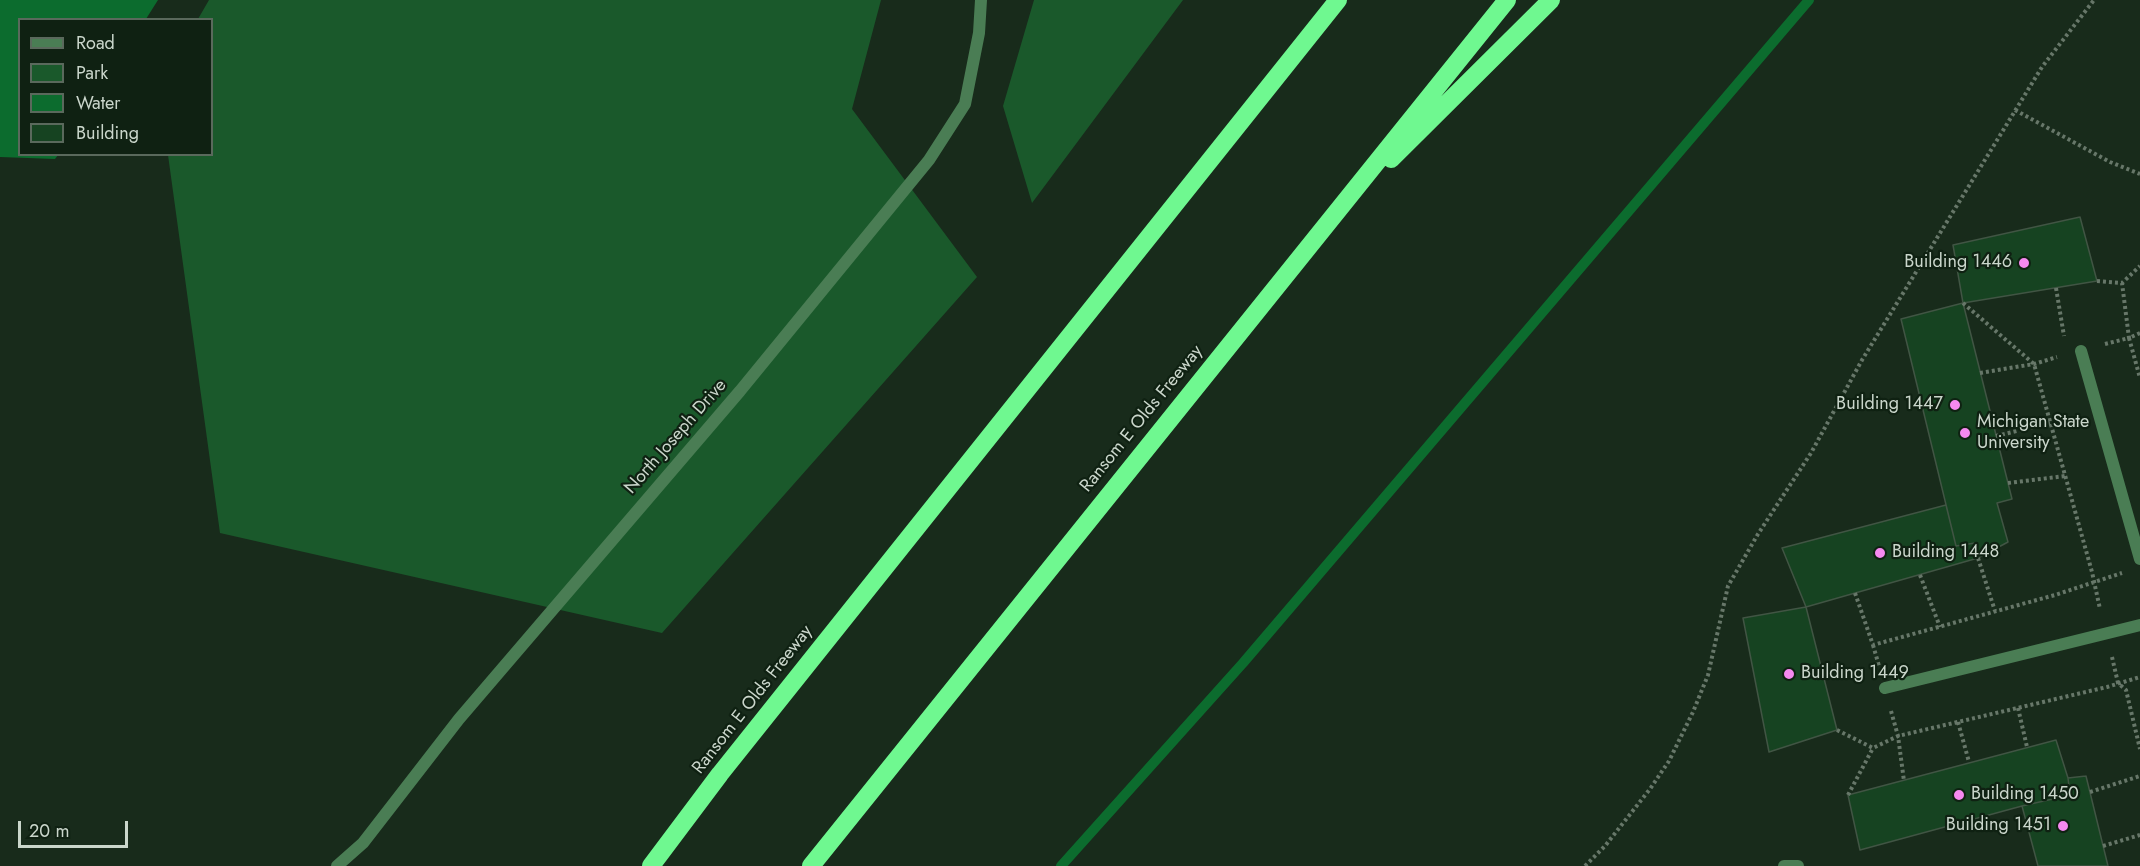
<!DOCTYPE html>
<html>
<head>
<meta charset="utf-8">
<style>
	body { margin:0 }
	#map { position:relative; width:2140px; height:866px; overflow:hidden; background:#182b1b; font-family:Jost,sans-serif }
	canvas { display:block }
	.legend { position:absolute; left:18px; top:18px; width:195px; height:138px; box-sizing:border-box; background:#0f2112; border:2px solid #5a695c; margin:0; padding:8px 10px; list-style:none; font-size:18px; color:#cad6cb }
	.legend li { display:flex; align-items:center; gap:12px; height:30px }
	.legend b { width:30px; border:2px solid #5a695c }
	.scale { position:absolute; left:18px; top:821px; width:110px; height:27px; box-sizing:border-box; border:3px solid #cad6cb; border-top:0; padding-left:8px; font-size:18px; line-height:21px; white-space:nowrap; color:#cad6cb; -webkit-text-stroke:4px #0f2112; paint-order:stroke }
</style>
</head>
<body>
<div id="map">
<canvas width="2140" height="866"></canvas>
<ul class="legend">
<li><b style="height:8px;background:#4a7d54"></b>Road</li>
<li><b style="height:16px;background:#1a592b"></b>Park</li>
<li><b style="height:16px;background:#0c6c2e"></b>Water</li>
<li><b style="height:16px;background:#164321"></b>Building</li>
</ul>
<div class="scale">20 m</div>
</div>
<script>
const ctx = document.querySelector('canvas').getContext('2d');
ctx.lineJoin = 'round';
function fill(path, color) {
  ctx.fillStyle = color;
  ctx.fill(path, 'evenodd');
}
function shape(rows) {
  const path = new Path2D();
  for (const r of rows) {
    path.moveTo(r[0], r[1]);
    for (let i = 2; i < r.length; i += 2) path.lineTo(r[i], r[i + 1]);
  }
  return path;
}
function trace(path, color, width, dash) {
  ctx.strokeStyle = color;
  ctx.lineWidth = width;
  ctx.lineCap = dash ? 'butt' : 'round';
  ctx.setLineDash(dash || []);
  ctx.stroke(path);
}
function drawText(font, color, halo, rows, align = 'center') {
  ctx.font = font + ' Jost,sans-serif';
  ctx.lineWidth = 4.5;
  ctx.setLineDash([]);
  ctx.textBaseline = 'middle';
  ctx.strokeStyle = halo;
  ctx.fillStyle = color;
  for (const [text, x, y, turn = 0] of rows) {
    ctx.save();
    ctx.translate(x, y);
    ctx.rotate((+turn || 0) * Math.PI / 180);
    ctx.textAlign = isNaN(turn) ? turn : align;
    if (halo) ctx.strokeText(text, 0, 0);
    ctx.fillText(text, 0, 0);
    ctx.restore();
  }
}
const green = shape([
	[209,0,881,0,852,109,977,277,662,633,220,533,168,155,212,154,212,20,198,19],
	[1034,0,1183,0,1032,203,1003,106]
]);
const water = shape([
	[0,0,158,0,146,19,20,20,20,154,58,155,55,159,0,157]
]);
const stream = shape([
	[1061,866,1243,663,1809,0]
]);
const building = shape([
	[2080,217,2097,281,1963,303,1953,245,2080,217],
	[1963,303,2012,499,1997,503,2008,542,1978,558,1975,543,1956,546,1901,319,1963,303],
	[1946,505,1956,546,1975,543,1978,558,1806,607,1782,548,1946,505],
	[1806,607,1837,730,1769,752,1743,618,1806,607],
	[2056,740,2068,778,2070,795,2022,806,1860,850,1848,795,2056,740],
	[2086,776,2108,866,2038,866,2022,806,2070,795,2068,778,2086,776]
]);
const path = shape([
	[2015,110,2110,162,2140,174],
	[2097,281,2122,283,2140,266],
	[2056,288,2064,336],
	[1963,303,2034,364,2092,572,2100,609],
	[2140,333,2129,338,2140,378],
	[2105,344,2129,338,2122,283],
	[1980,373,2034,364,2057,357],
	[1996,436,2050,423],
	[2008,483,2065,476],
	[1978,558,1995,611],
	[1920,575,1940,627],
	[1855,593,1873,645,2055,595,2122,573],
	[1873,645,1879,666],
	[2112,657,2118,683,2126,690,2140,749],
	[2018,708,2027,747],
	[1891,711,1898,736,1904,781],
	[1958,722,1969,762],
	[1837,730,1873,748,1898,736,2107,687,2140,677],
	[2090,792,2140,776],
	[1848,795,1873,748],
	[2103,846,2140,835],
	[1585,866,1605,846,1650,789,1669,761,1693,712,1708,675,1728,586,1758,534,1811,453,1862,360,2042,67,2094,0]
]);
const service = shape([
	[2081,351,2140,559],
	[1885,688,2140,625],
	[1784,866,1798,866]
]);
const minor = shape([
	[337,866,363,843,459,719,740,391,929,160,965,104,979,33,981,0]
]);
const motorway = shape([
	[1391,159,1551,0],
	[651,866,720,774,1338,0],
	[811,866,1507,0]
]);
const markers = [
	[2024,263,6,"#f589ef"],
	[1955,405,6,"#f589ef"],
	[1965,433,6,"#f589ef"],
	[1880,553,6,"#f589ef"],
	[1789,674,6,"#f589ef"],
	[1959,795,6,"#f589ef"],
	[2063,826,6,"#f589ef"]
];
const poiNames = [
	["Building 1446",2012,263,"right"],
	["Building 1447",1943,405,"right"],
	["Michigan State",1977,423],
	["University",1977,444],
	["Building 1448",1892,553],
	["Building 1449",1801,674],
	["Building 1450",1971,795],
	["Building 1451",2051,826,"right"]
];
const streetNames = [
	["Ransom E Olds Freeway",1142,419,-51],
	["North Joseph Drive",676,437,-49],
	["Ransom E Olds Freeway",753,700,-52]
];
fill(green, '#1a592b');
fill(water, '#0c6c2e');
trace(stream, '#0c6c2e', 10);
fill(building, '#164321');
trace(building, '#415544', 1.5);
trace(path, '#677769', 4, [3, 3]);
trace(service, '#4a7d54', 12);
trace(minor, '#4a7d54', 12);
trace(motorway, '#6ff890', 18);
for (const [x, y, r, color] of markers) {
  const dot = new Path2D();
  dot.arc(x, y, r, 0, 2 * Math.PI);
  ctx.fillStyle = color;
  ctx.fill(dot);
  trace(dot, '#0f2112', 2);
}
drawText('18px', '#cad6cb', '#0f2112', poiNames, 'left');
drawText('18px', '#cad6cb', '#0f2112', streetNames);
</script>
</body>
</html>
